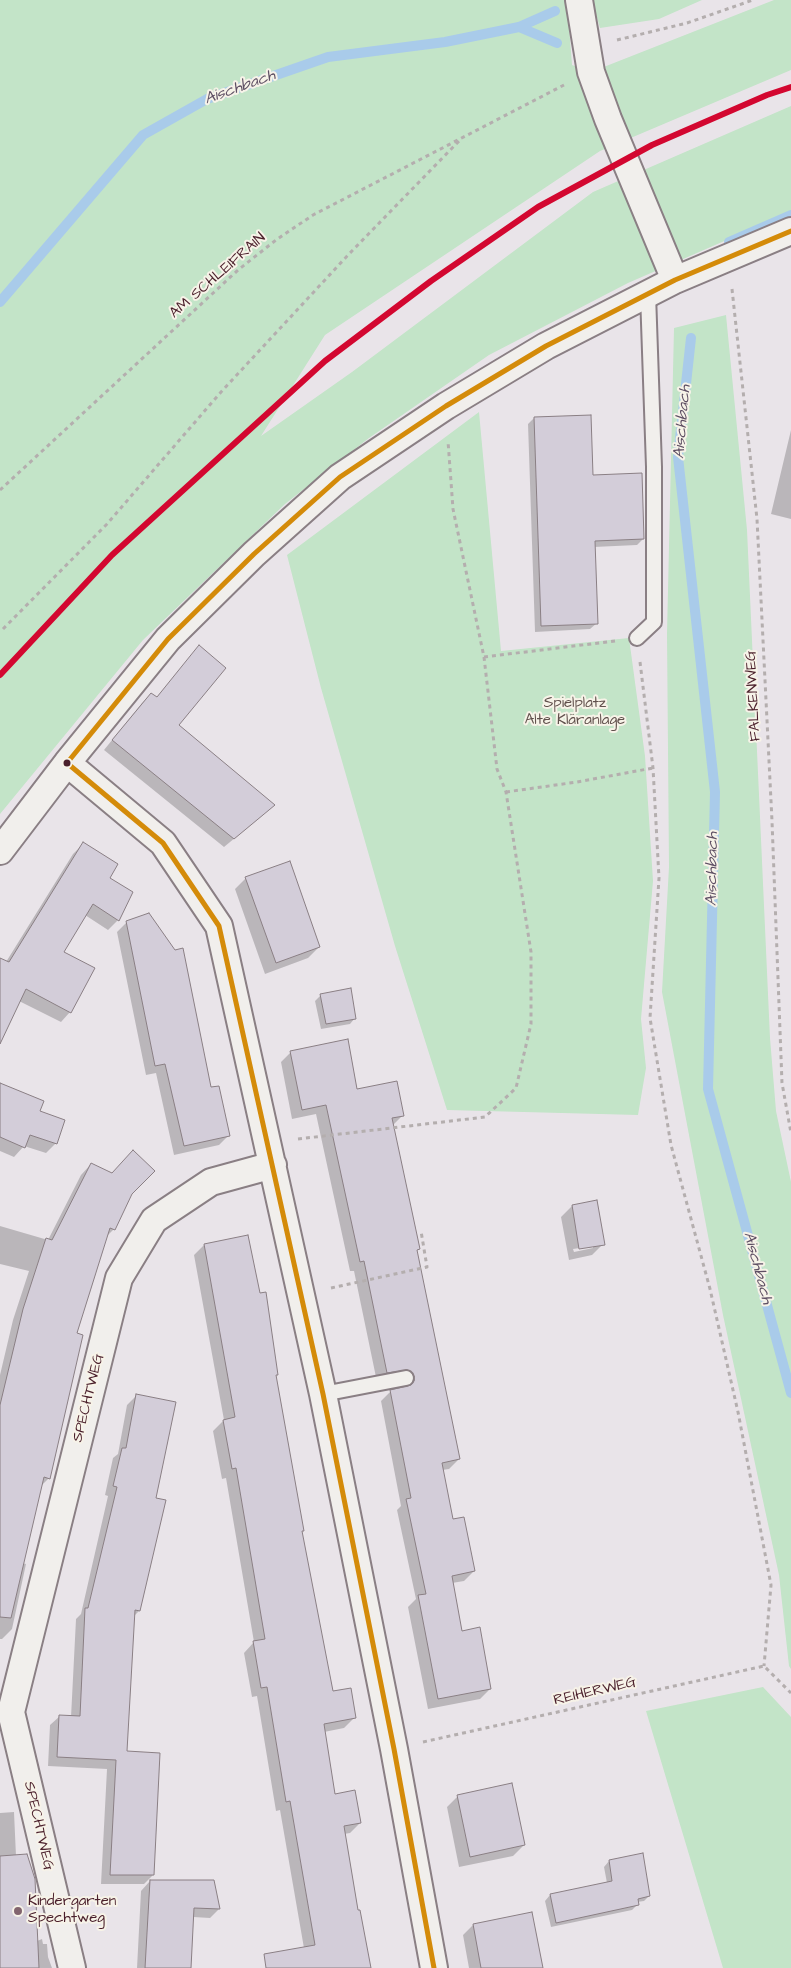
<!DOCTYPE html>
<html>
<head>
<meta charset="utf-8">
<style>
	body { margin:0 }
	canvas { display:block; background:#e9e4e9 }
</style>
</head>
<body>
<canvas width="791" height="1968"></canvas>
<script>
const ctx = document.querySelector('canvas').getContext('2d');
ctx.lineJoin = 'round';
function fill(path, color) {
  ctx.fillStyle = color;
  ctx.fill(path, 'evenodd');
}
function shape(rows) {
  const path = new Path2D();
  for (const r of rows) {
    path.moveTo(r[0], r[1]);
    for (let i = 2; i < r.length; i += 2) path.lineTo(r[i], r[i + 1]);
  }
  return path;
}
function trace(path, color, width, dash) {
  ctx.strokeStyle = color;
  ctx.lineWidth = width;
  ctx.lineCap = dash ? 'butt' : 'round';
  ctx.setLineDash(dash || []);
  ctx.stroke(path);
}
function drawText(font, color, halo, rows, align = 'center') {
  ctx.font = font + ' "Architects Daughter",sans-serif';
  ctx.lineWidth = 4;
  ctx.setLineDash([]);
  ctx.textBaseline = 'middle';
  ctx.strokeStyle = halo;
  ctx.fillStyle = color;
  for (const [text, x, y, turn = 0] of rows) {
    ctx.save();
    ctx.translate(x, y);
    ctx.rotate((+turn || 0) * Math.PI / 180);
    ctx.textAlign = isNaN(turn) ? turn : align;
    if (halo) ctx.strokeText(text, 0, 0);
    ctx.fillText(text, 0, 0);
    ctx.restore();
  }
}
const green = shape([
	[0,0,567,0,572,65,591,72,774,0,791,0,791,70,600,151,325,335,261,436,352,372,593,192,791,106,791,212,628,283,489,355,369,438,285,504,143,640,0,814],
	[592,0,702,0,659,19,600,28],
	[726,315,747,530,770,1038,776,1111,791,1182,791,1669,789,1666,779,1575,723,1315,662,992,669,867,667,634,674,328],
	[479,412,501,651,629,638,645,756,653,881,641,1019,646,1068,638,1115,447,1110,395,946,321,688,287,555],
	[763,1687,791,1717,791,1968,723,1968,646,1711]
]);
const shadow = shape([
	[534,418,592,476,643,539,637,545,594,547,597,623,590,629,535,632,528,424],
	[791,430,791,519,771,514],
	[199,647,177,725,264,814,224,847,104,750,142,703,151,694,156,698],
	[83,844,108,878,118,920,108,930,85,915,62,952,70,1012,61,1022,19,1001,0,1041,0,959,6,962,73,854],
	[246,878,319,947,308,958,265,974,235,889],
	[127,922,210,1089,229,1135,219,1145,174,1155,156,1073,146,1075,117,932],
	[321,995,355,1018,350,1024,321,1029,315,1001],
	[291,1052,403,1115,392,1126,418,1249,416,1251,459,1459,449,1469,442,1470,452,1520,474,1571,464,1581,452,1583,461,1632,490,1689,480,1699,428,1709,408,1607,416,1599,397,1510,401,1506,381,1401,391,1391,405,1388,403,1383,377,1382,354,1271,350,1271,316,1114,292,1119,281,1062],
	[0,1084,39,1111,56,1143,46,1153,24,1146,14,1157,0,1151],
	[91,1164,131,1193,114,1229,106,1237,75,1334,49,1478,40,1487,22,1563,26,1564,12,1629,2,1639,0,1639,0,1375,13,1320,29,1271,0,1264,0,1226,48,1240,81,1175],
	[572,1206,603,1244,592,1255,569,1260,561,1217],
	[593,1246,593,1248,574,1252,573,1249],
	[204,1245,277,1374,275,1376,301,1532,332,1693,354,1718,344,1728,324,1732,334,1795,360,1823,350,1833,344,1834,357,1912,370,1968,304,1968,305,1954,280,1810,276,1811,257,1696,252,1697,244,1653,254,1642,226,1478,222,1479,213,1431,224,1420,194,1255],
	[137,1395,155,1499,139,1611,133,1617,126,1752,153,1875,144,1884,101,1884,107,1769,48,1766,50,1725,60,1716,71,1717,76,1619,81,1614,108,1496,105,1495,113,1458,118,1454,127,1405],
	[458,1796,524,1845,513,1856,459,1867,447,1807],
	[14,1812,16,1856,37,1941,42,1939,43,1944,47,1944,48,1957,52,1968,0,1968,0,1813],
	[609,1861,649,1896,644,1901,637,1902,638,1904,632,1910,551,1927,545,1901,550,1895,607,1883,604,1867],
	[150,1881,219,1909,210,1918,193,1917,190,1968,137,1968,141,1891],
	[473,1925,541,1968,469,1968,463,1935]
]);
const stream = shape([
	[519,27,557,43],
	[729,242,791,215],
	[0,302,143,135,207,99,328,57,445,42,519,27,555,11],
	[691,338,678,457,715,792,708,1089,791,1393]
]);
const building = shape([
	[591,415,593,475,642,473,644,539,595,541,598,624,541,626,534,417,591,415],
	[199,645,226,668,179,725,275,805,234,839,112,740,151,693,157,697,199,645],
	[83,842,118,864,110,878,133,892,119,921,93,904,64,952,95,968,71,1013,26,989,0,1044,0,958,9,962,83,842],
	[290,861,320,947,276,963,245,877,290,861],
	[149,913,175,950,183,948,211,1087,219,1086,230,1136,184,1146,165,1064,155,1066,126,921,149,913],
	[351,988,356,1019,326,1024,320,994,351,988],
	[348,1039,357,1089,397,1081,404,1116,392,1118,420,1249,417,1250,460,1459,442,1463,453,1519,464,1517,475,1571,452,1576,462,1631,480,1627,491,1689,438,1699,418,1595,426,1594,406,1499,411,1498,390,1390,411,1385,414,1381,414,1376,408,1370,387,1373,364,1261,360,1262,326,1105,302,1110,290,1051,348,1039],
	[0,1083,44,1101,40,1111,65,1120,57,1144,30,1135,25,1148,0,1137,0,1083],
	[133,1150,155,1171,132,1194,115,1230,110,1228,77,1333,83,1335,50,1479,44,1477,11,1618,0,1617,0,1405,23,1309,46,1238,52,1240,91,1163,112,1173,133,1150],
	[597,1200,605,1245,579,1249,572,1205,597,1200],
	[248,1235,260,1293,266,1292,278,1375,276,1375,304,1531,302,1531,333,1691,351,1688,356,1718,324,1724,335,1794,355,1790,361,1823,344,1826,358,1910,360,1910,371,1968,266,1968,264,1954,315,1945,290,1801,286,1802,267,1687,261,1688,253,1641,265,1639,236,1468,232,1469,223,1420,235,1417,204,1244,248,1235],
	[136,1394,176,1402,156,1498,166,1500,140,1611,135,1610,127,1751,160,1753,154,1875,110,1875,116,1760,57,1757,59,1715,80,1716,85,1608,88,1608,117,1487,113,1486,122,1448,126,1448,136,1394],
	[512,1783,525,1845,470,1857,457,1795,512,1783],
	[643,1853,650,1896,638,1899,639,1905,556,1923,550,1894,612,1881,609,1860,643,1853],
	[27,1854,35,1879,39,1968,0,1968,0,1856,27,1854],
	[150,1880,214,1880,220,1909,194,1908,191,1968,145,1968,150,1880],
	[532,1912,543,1968,481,1968,473,1924,532,1912]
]);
const path = shape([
	[617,40,687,23,753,0],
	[732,289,757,519,772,821,782,1083,791,1133],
	[0,490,238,270,276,240,313,215,564,85],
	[3,629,107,524,221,392,349,254,459,141],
	[484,657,615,641],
	[640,662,653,768,659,878,650,1018,671,1145,710,1289,738,1412,771,1585,764,1666],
	[506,792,577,782,653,768],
	[298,1139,485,1117,516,1088,531,1024,531,952,506,792,497,769,484,657,453,509,448,441],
	[331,1288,427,1267,421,1231],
	[423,1742,764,1666,791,1693]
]);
const service = shape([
	[637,638,654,622,654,467,648,294],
	[323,1394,406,1378]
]);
const minor = shape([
	[579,0,591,72,608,119,675,280],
	[67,763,163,843,219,926,323,1394,394,1749,434,1968],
	[0,851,67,763,168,639,254,554,340,477,446,406,546,346,675,280,791,231],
	[72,1968,11,1712,119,1278,154,1220,211,1182,273,1165]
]);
const bus1 = shape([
	[434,1968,394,1749,323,1394,219,926,163,843,67,763,168,639,254,554,340,477,446,406,546,346,675,280,791,231]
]);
const rail1 = shape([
	[0,675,112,555,325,361,431,281,538,207,652,145,767,95,791,87]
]);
const markers = [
	[67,763,4.5,"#4a1f2b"],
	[18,1911,5,"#82646e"]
];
const streetNames = [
	["AM SCHLEIFRAIN",218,276,-41],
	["FALKENWEG",754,696,-93],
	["SPECHTWEG",89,1398,-76],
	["REIHERWEG",595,1692,-13],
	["SPECHTWEG",38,1826,77]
];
const parkNames = [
	["Spielplatz",575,704],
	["Alte Kläranlage",575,721]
];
const poiNames = [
	["Kindergarten",28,1902],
	["Spechtweg",28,1919]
];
const waterNames = [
	["Aischbach",240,88,-20],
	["Aischbach",683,422,-85],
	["Aischbach",713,869,-89],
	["Aischbach",757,1268,75]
];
fill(green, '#c3e4c8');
fill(shadow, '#0003');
trace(stream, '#a9cbea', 10);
fill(building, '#d3cdd9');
trace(building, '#8a7f84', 1);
trace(service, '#8a7f84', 18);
trace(minor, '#8a7f84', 30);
trace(path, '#b4aeae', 3, [4, 4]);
trace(service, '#f1efec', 14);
trace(minor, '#f1efec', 26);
trace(bus1, '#d48b09', 5);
trace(rail1, '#d30730', 6);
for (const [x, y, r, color] of markers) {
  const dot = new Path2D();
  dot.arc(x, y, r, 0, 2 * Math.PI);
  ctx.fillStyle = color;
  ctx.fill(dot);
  trace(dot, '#f7f3e8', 2);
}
drawText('15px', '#4a1f2b', '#f7f3e8', streetNames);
drawText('15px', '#60504c', '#f7f3e8', parkNames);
drawText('15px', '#4a1f2b', '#f7f3e8', poiNames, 'left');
drawText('italic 16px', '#5e4f64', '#f7f3e8', waterNames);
</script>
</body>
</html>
